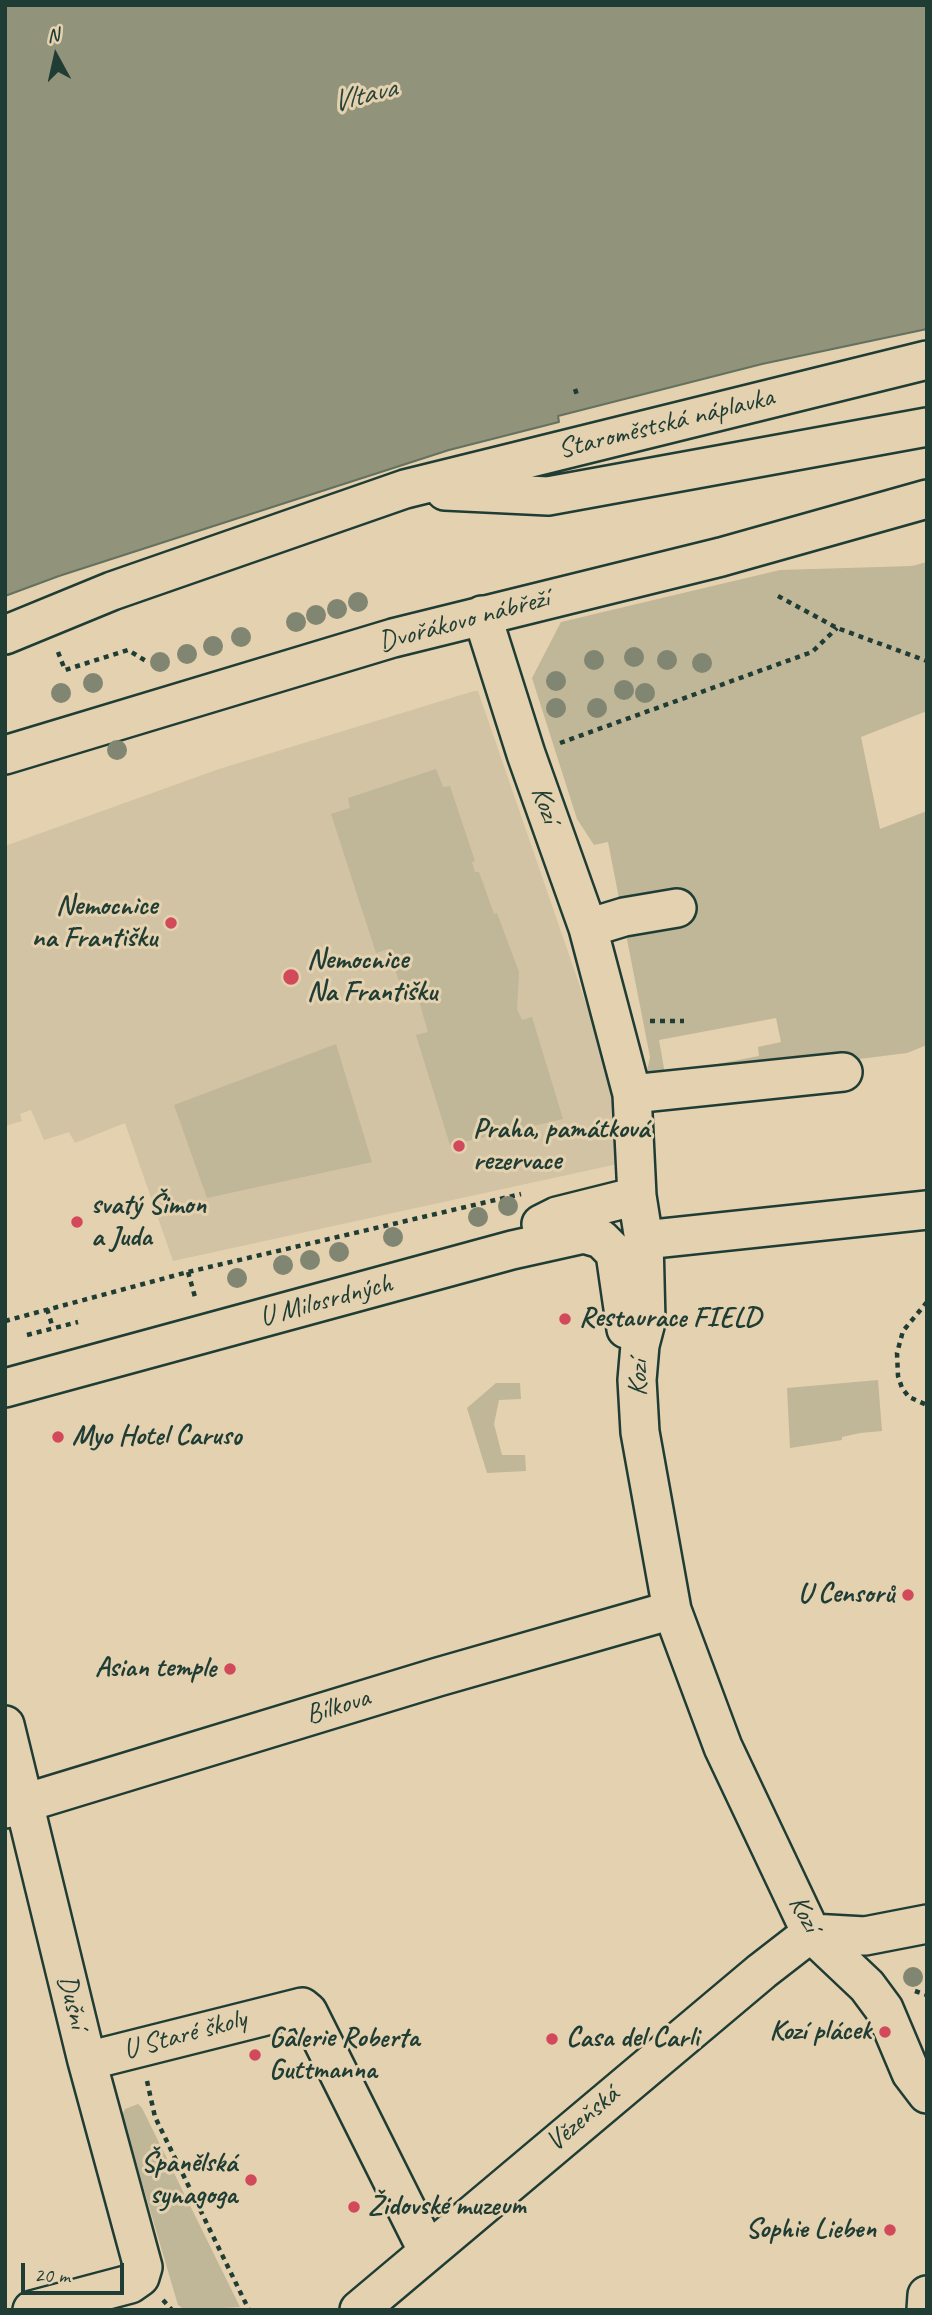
<!DOCTYPE html>
<html>
<head>
<meta charset="utf-8">
<style>
	body { margin:0 }
	#map { position:relative; width:932px; height:2315px; overflow:hidden; background:#e4d1af; font-family:Caveat,sans-serif }
	canvas { display:block }
	.frame { position:absolute; inset:0; border:7px solid #1f3d34; pointer-events:none }
	.north { position:absolute; left:21px; top:21px; width:70px; height:70px; -webkit-text-stroke:5px #e4d1af; paint-order:stroke; rotate:352deg; font-size:19px; font-weight:700; line-height:28px; text-align:center; color:#1f3d34 }
	.north::after { content:''; display:block; margin:auto; width:24px; height:32px; background:#1f3d34; clip-path:polygon(50% 0,100% 100%,50% 72%,0 100%) }
	.scale { position:absolute; left:21px; top:2263px; width:103px; height:32px; box-sizing:border-box; border:4px solid #1f3d34; border-top:0; padding-left:9px; font-size:21px; line-height:24px; white-space:nowrap; color:#1f3d34; -webkit-text-stroke:5px #e4d1af; paint-order:stroke }
</style>
</head>
<body>
<div id="map">
<canvas width="932" height="2315"></canvas>
<div class="frame"></div>
<div class="north">N</div>
<div class="scale">20 m</div>
</div>
<script>
const ctx = document.querySelector('canvas').getContext('2d');
ctx.lineJoin = 'round';
function fill(path, color) {
  ctx.fillStyle = color;
  ctx.fill(path, 'evenodd');
}
function shape(rows) {
  const path = new Path2D();
  for (const r of rows) {
    path.moveTo(r[0], r[1]);
    for (let i = 2; i < r.length; i += 2) path.lineTo(r[i], r[i + 1]);
  }
  return path;
}
function trace(path, color, width, dash) {
  ctx.strokeStyle = color;
  ctx.lineWidth = width;
  ctx.lineCap = dash ? 'butt' : 'round';
  ctx.setLineDash(dash || []);
  ctx.stroke(path);
}
function drawText(font, color, halo, rows, align = 'center') {
  ctx.font = font + ' Caveat,sans-serif';
  ctx.lineWidth = 6;
  ctx.setLineDash([]);
  ctx.textBaseline = 'middle';
  ctx.strokeStyle = halo;
  ctx.fillStyle = color;
  for (const [text, x, y, turn = 0] of rows) {
    ctx.save();
    ctx.translate(x, y);
    ctx.rotate((+turn || 0) * Math.PI / 180);
    ctx.textAlign = isNaN(turn) ? turn : align;
    if (halo) ctx.strokeText(text, 0, 0);
    ctx.fillText(text, 0, 0);
    ctx.restore();
  }
}
const built = shape([
	[474,691,478,691,615,1088,622,1163,173,1261,125,1123,75,1143,69,1132,44,1140,31,1110,20,1114,22,1121,5,1126,5,846,219,769]
]);
const green = shape([
	[927,562,927,711,861,737,880,829,927,811,927,1045,907,1053,644,1086,650,1057,608,842,594,845,577,819,532,678,561,622,780,570,912,566],
	[776,1018,781,1042,758,1047,759,1056,665,1074,659,1040],
	[436,769,443,787,450,786,475,861,472,862,475,872,479,872,494,914,497,913,519,972,517,1009,522,1020,532,1017,563,1119,450,1145,416,1035,428,1032,416,991,403,995,389,949,376,953,331,814,350,808,348,798],
	[336,1044,372,1162,207,1198,174,1105],
	[878,1380,882,1431,860,1433,842,1437,842,1440,790,1448,787,1388],
	[496,1383,520,1383,521,1399,499,1400,494,1424,502,1455,525,1455,526,1471,487,1473,467,1408],
	[138,2104,142,2108,240,2307,185,2310,178,2305,122,2115,125,2109]
]);
const water = shape([
	[5,5,927,5,927,329,762,364,558,416,559,422,449,450,59,576,5,596,5,5]
]);
const path = shape([
	[575,389,577,395],
	[778,596,837,628,927,661],
	[58,652,65,670,128,650,146,661],
	[560,743,812,652,837,628],
	[650,1021,684,1021],
	[188,1272,195,1297],
	[927,1302,903,1331,897,1353,898,1376,902,1388,909,1397,927,1405],
	[47,1309,53,1328],
	[5,1321,188,1272,521,1194],
	[27,1335,78,1322],
	[915,1991,927,1995],
	[147,2081,155,2117,249,2310],
	[163,2300,172,2310]
]);
const minor = shape([
	[445,491,548,496,927,427],
	[482,615,526,754,588,928,632,1094,637,1196,644,1240,646,1322,640,1345,637,1380,640,1432,672,1610,723,1747,811,1933,867,1986,884,2009,911,2073,927,2094],
	[5,635,112,591,405,489,927,360],
	[5,755,393,638,721,557,927,499],
	[588,928,624,917,677,908],
	[632,1094,843,1072],
	[541,1224,557,1216,637,1196],
	[644,1240,927,1210],
	[5,1388,512,1250,584,1234,601,1239,615,1253,626,1329],
	[5,1725,87,2061,143,2267,140,2277,130,2284,32,2310],
	[5,1809,438,1677,672,1610],
	[811,1933,865,1936,927,1924],
	[87,2061,302,2007,308,2012,427,2250],
	[359,2310,762,1971,811,1933],
	[926,2310,927,2295]
]);
const trees = [
	[358,602],
	[337,609],
	[316,615],
	[296,622],
	[241,637],
	[213,646],
	[187,654],
	[634,657],
	[594,660],
	[667,660],
	[160,662],
	[702,663],
	[556,681],
	[93,683],
	[624,690],
	[61,693],
	[645,693],
	[556,708],
	[597,708],
	[117,750],
	[508,1206],
	[478,1217],
	[393,1237],
	[339,1252],
	[310,1260],
	[283,1265],
	[237,1278],
	[913,1977]
];
const markers = [
	[171,923,7,"#d1495b"],
	[291,977,9,"#d1495b"],
	[459,1146,7,"#d1495b"],
	[77,1222,7,"#d1495b"],
	[565,1319,7,"#d1495b"],
	[58,1437,7,"#d1495b"],
	[908,1595,7,"#d1495b"],
	[230,1669,7,"#d1495b"],
	[885,2032,7,"#d1495b"],
	[552,2039,7,"#d1495b"],
	[255,2055,7,"#d1495b"],
	[251,2180,7,"#d1495b"],
	[354,2207,7,"#d1495b"],
	[890,2230,7,"#d1495b"]
];
const streetNames = [
	["Staroměstská náplavka",666,424,-14],
	["Dvořákovo nábřeží",464,621,-15],
	["Kozí",545,805,70],
	["U Milosrdných",326,1301,-15],
	["Kozí",639,1378,-89],
	["Bílkova",338,1707,-17],
	["Kozí",804,1914,61],
	["Dušní",72,2002,76],
	["U Staré školy",185,2035,-15],
	["Vězeňská",583,2119,-40]
];
const poiNames = [
	["Nemocnice",157,907,"right"],
	["na Františku",157,939,"right"],
	["Nemocnice",307,961],
	["Na Františku",307,993],
	["Praha, památková",473,1130],
	["rezervace",473,1162],
	["svatý Šimon",91,1206],
	["a Juda",91,1238],
	["Restaurace FIELD",579,1319],
	["Myo Hotel Caruso",72,1437],
	["U Censorů",894,1595,"right"],
	["Asian temple",216,1669,"right"],
	["Kozí plácek",871,2032,"right"],
	["Galerie Roberta",269,2039],
	["Guttmanna",269,2071],
	["Casa del Carli",566,2039],
	["Španělská",237,2164,"right"],
	["synagoga",237,2196,"right"],
	["Židovské muzeum",368,2207],
	["Sophie Lieben",876,2230,"right"]
];
const waterNames = [
	["Vltava",364,96,-14]
];
fill(built, '#d2c3a4');
fill(green, '#c0b698');
fill(water, '#91937b');
trace(water, '#63715f', 2);
trace(minor, '#1f3d34', 42);
trace(path, '#1f3d34', 4.5, [5, 5]);
trace(minor, '#e4d1af', 37);
ctx.fillStyle = '#808671';
for (const [x, y] of trees) {
  ctx.beginPath();
  ctx.arc(x, y, 10, 0, 2 * Math.PI);
  ctx.fill();
}
for (const [x, y, r, color] of markers) {
  const dot = new Path2D();
  dot.arc(x, y, r, 0, 2 * Math.PI);
  ctx.fillStyle = color;
  ctx.fill(dot);
  trace(dot, '#e4d1af', 2.5);
}
drawText('28px', '#1f3d34', '#e4d1af', streetNames);
drawText('bold 28px', '#1f3d34', '#e4d1af', poiNames, 'left');
drawText('italic 30px', '#2a463b', '#e4d1af', waterNames);
</script>
</body>
</html>
